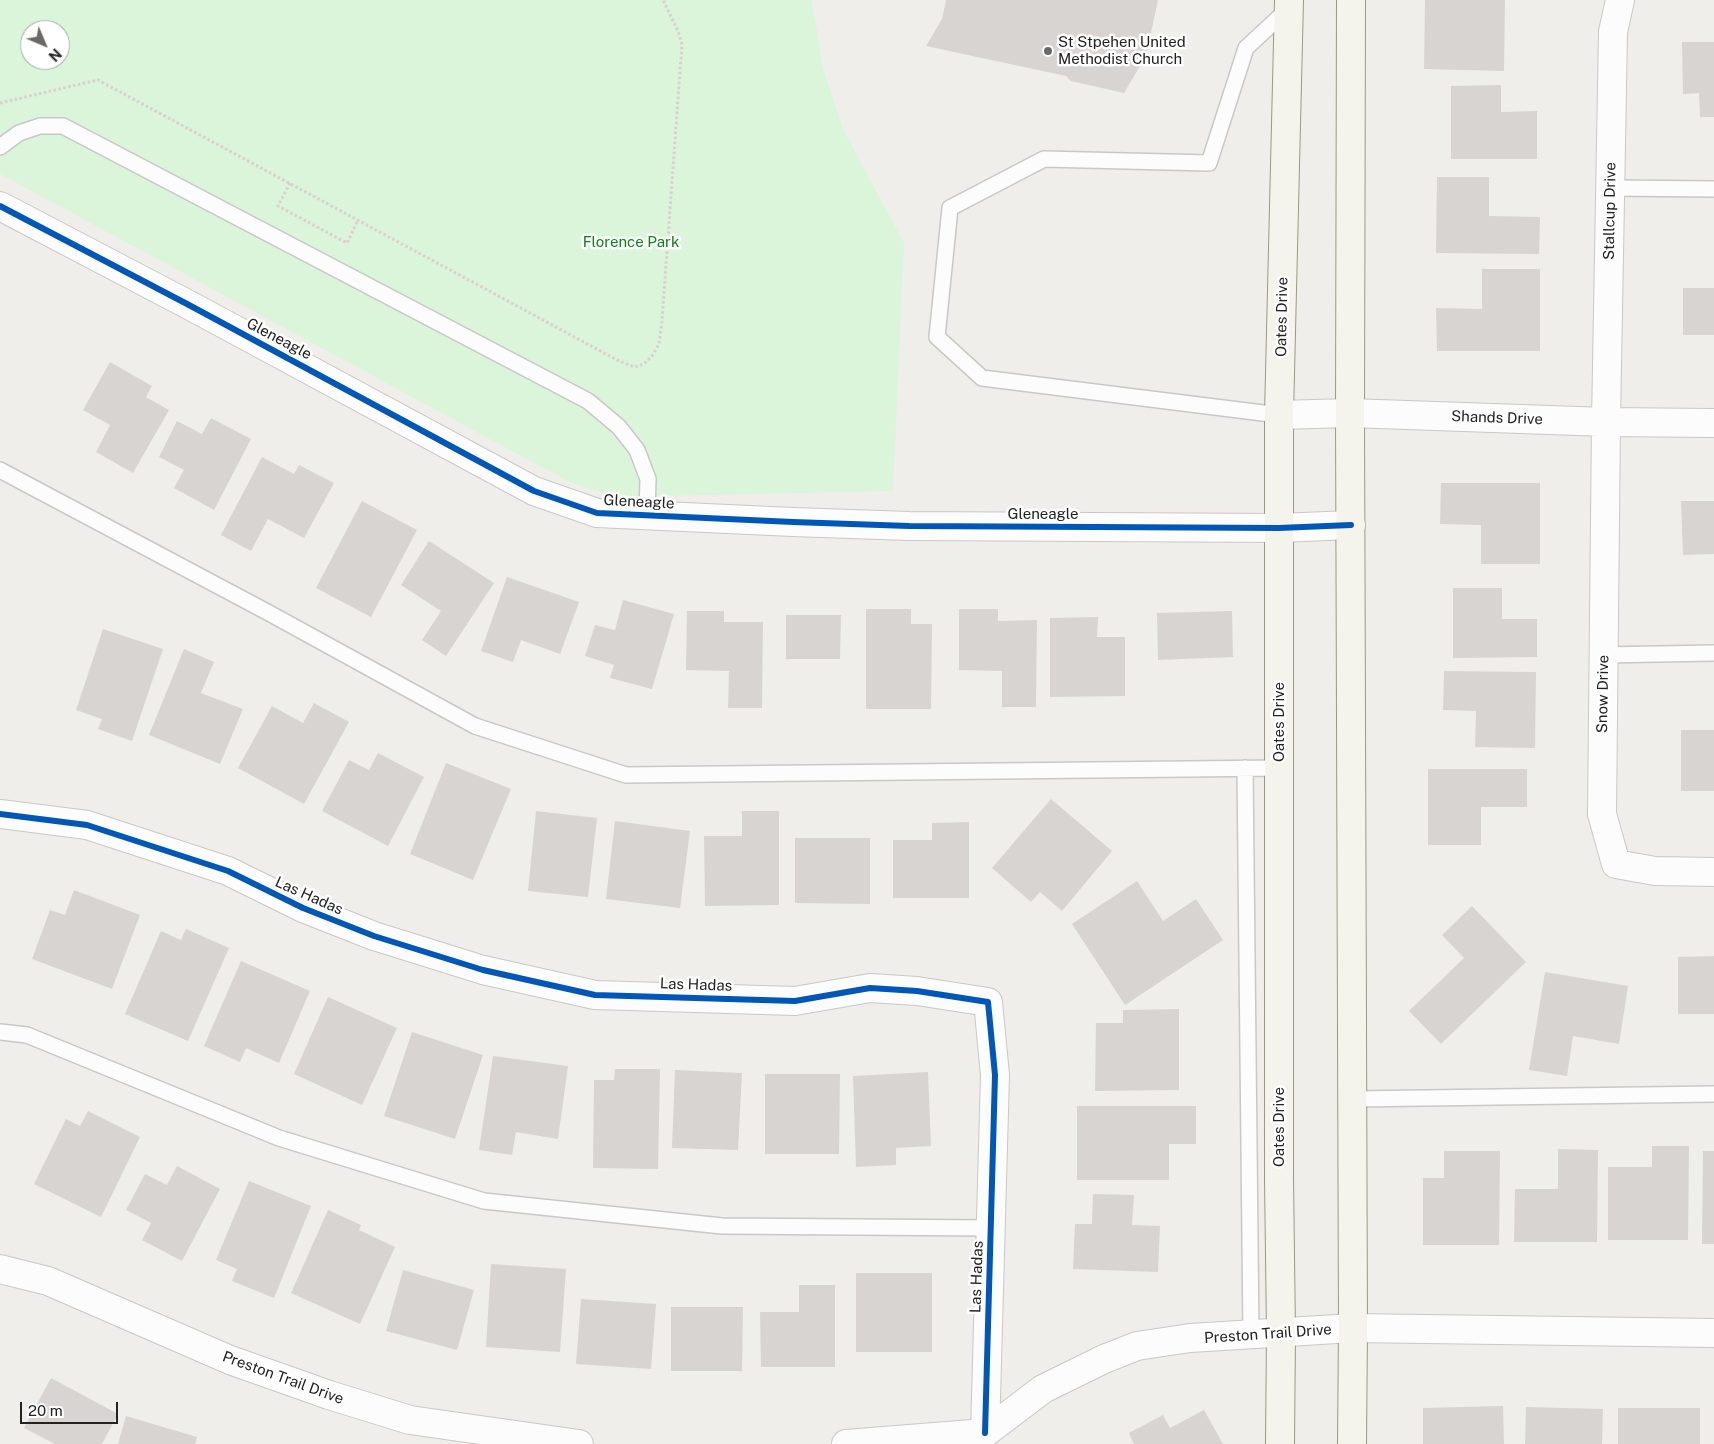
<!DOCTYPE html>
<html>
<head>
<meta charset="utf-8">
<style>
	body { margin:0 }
	#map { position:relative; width:1714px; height:1444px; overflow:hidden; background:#f0eeeb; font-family:"Public Sans",sans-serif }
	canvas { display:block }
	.north { position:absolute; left:20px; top:20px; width:50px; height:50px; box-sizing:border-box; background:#fff; border:1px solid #a7a7a7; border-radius:50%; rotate:135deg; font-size:14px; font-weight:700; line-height:20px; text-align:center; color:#222 }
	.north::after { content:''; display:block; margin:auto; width:18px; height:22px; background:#6a6968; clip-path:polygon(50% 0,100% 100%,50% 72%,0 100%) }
	.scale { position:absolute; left:20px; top:1402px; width:98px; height:22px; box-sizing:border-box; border:2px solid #222; border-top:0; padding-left:6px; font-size:15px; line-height:18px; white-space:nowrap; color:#222; -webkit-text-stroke:4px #fff; paint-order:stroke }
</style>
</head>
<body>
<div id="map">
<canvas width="1714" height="1444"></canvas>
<div class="north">N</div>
<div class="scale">20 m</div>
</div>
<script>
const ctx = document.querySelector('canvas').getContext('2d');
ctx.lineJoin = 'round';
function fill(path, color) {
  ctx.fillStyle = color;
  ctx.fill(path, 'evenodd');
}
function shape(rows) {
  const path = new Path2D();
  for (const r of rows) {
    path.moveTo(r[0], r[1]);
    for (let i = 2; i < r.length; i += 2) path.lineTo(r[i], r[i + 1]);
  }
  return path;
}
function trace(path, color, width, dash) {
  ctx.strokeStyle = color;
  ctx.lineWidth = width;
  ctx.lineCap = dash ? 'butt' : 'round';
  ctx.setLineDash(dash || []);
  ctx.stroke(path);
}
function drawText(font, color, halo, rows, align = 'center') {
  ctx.font = font + ' "Public Sans",sans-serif';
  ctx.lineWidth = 5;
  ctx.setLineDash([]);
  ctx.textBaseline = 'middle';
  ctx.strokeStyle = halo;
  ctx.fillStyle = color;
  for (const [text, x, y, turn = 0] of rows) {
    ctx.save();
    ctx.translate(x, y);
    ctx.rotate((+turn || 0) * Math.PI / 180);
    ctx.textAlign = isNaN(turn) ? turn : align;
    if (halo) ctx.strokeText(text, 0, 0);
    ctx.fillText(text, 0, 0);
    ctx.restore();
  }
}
const park = shape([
	[0,0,812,0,824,72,843,129,904,243,893,491,617,497,569,482,0,174],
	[30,30,60,30,60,60,30,60]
]);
const building = shape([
	[946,0,1158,0,1146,56,1124,93,1071,81,1066,76,926,46,942,19],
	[1425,0,1505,0,1504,71,1424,69],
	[1682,42,1714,42,1714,117,1700,117,1699,93,1683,94],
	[1501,85,1501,112,1537,111,1537,159,1451,159,1451,86],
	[1437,177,1489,177,1489,216,1540,217,1539,254,1436,253],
	[1482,269,1540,269,1540,351,1437,351,1436,308,1482,309],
	[1683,288,1714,288,1714,335,1683,335],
	[110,362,152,386,146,397,169,410,133,473,96,452,110,425,83,410],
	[211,418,251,439,214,510,174,488,184,470,159,457,177,421,202,434],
	[262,457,294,474,299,465,334,483,304,538,268,519,251,551,221,535],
	[1441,483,1540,483,1540,564,1481,564,1481,525,1440,524],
	[362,501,417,530,371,617,316,588],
	[1681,501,1714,501,1714,554,1683,555],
	[429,541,494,583,446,656,422,640,441,611,401,585],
	[507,577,579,602,560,654,521,640,513,662,481,651],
	[1453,588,1502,588,1502,619,1537,619,1537,657,1453,658],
	[623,600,674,614,652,689,610,678,614,665,585,656,595,625,615,630],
	[866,609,911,609,911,624,932,624,931,709,866,709],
	[959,609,998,609,998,621,1037,620,1036,707,1002,707,1002,671,959,670],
	[687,611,724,611,724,622,763,622,762,708,728,708,729,671,686,670],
	[1232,611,1233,657,1158,660,1157,613],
	[786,615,841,615,840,659,786,659],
	[1098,617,1097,637,1125,637,1125,696,1050,697,1050,618],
	[103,629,163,649,132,741,98,729,102,719,76,710],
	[184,649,214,662,201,693,243,709,220,764,149,735],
	[1444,671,1536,672,1535,748,1475,747,1476,711,1443,710],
	[314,703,349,722,304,804,238,768,272,706,303,723],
	[1681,730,1714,730,1714,791,1681,791],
	[378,753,424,777,388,846,322,811,349,760,369,770],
	[446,763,511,789,473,880,410,854],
	[1428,769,1527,769,1527,807,1481,807,1481,845,1428,845],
	[1051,799,1112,851,1062,911,1040,892,1031,902,992,868],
	[536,811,597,818,588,897,528,891],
	[742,811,779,811,779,905,705,906,704,836,742,836],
	[615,821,690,831,680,908,606,899],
	[969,822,969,898,893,898,893,840,932,840,932,823],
	[795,838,870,838,870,904,795,903],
	[1137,881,1163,921,1196,899,1223,940,1125,1005,1072,924],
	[74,890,140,915,112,989,32,959,50,910,65,915],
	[1472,906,1526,962,1441,1044,1409,1011,1464,958,1442,935],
	[186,929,229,948,188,1041,125,1014,161,931,181,940],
	[1714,956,1714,1014,1678,1014,1678,957],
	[241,961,310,991,279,1063,246,1048,240,1062,204,1046],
	[1545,972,1628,986,1619,1044,1573,1036,1567,1076,1529,1070],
	[328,997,397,1028,362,1105,294,1074],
	[1179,1009,1179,1090,1095,1091,1096,1023,1123,1023,1123,1010],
	[412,1032,483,1055,455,1139,384,1116],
	[493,1056,568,1066,558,1139,516,1132,512,1155,479,1150],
	[615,1069,660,1069,658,1169,593,1168,594,1080,614,1080],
	[675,1070,742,1073,738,1150,672,1148],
	[928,1072,931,1146,896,1148,896,1165,856,1167,853,1076],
	[765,1074,840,1074,839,1154,765,1154],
	[1077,1106,1196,1106,1196,1144,1169,1144,1169,1180,1077,1180],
	[88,1111,140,1137,101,1217,34,1184,66,1119,80,1126],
	[1652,1146,1689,1146,1688,1240,1608,1240,1608,1167,1652,1167],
	[1558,1149,1598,1150,1597,1242,1514,1242,1515,1189,1558,1189],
	[1444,1151,1500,1151,1499,1245,1423,1245,1423,1178,1444,1178],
	[1703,1151,1714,1151,1714,1244,1702,1244],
	[177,1166,220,1189,182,1261,142,1240,151,1223,126,1210,145,1174,167,1185],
	[249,1181,311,1206,274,1298,232,1281,237,1269,216,1260],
	[1093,1194,1134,1195,1132,1225,1160,1226,1158,1272,1073,1269,1075,1224,1092,1224],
	[328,1210,361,1225,359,1230,395,1247,360,1324,291,1293],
	[491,1264,566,1269,560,1352,486,1347],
	[403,1270,474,1290,457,1350,386,1331],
	[856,1273,932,1273,932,1352,856,1352],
	[799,1285,835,1285,835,1367,761,1367,760,1312,799,1312],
	[581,1299,656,1304,651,1369,576,1364],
	[671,1307,743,1307,742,1371,671,1371],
	[51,1378,118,1414,102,1444,55,1444,24,1428],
	[1503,1406,1504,1444,1423,1444,1423,1408],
	[1526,1407,1603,1409,1602,1444,1525,1444],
	[1618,1408,1700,1408,1700,1444,1618,1444],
	[1204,1410,1223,1444,1134,1444,1129,1433,1163,1415,1170,1428],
	[126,1416,197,1437,195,1444,118,1444]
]);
const path = shape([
	[0,103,98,80,619,361,635,367,644,364,652,356,659,344,662,321,682,44,678,31,663,0],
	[290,183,278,206,347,243,358,220]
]);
const lane = shape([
	[0,147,19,133,40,126,63,126,588,401,619,427,637,450,648,479,647,515],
	[1610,188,1714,189],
	[1279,415,982,378,937,337,950,208,1044,159,1209,163,1246,48,1288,9],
	[0,470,269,613,475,726,626,775,1279,768],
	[1603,655,1714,653],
	[1245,768,1251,1335],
	[0,1032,27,1035,279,1138,484,1201,722,1226,991,1228],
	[1352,1099,1714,1094]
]);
const street = shape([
	[1620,0,1613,32,1606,422,1602,814,1616,864,1655,871,1714,872],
	[0,206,189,305,534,491,597,513,793,522,909,526,1279,528,1351,525],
	[1279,415,1350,413,1606,422,1714,423],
	[0,814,87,825,228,871,303,908,374,936,483,970,595,995,795,1001,870,988,917,991,988,1002,995,1075,985,1433],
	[0,1269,48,1281,230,1360,329,1395,410,1420,579,1444],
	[846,1444,985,1433,1043,1389,1104,1359,1137,1346,1190,1338,1353,1328,1714,1333]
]);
const secondary = shape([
	[1351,0,1350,413,1353,1328,1352,1444],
	[1280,1444,1281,1333,1279,1178,1279,415,1289,0]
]);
const cycleway = shape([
	[0,206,189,305,534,491,597,513,793,522,909,526,1279,528,1351,525],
	[0,814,87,825,228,871,303,908,374,936,483,970,595,995,795,1001,870,988,917,991,988,1002,995,1075,985,1433]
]);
const markers = [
	[1048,51,5,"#6a6968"]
];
const poiNames = [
	["St Stpehen United",1058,42],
	["Methodist Church",1058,59]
];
const streetNames = [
	["Stallcup Drive",1610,211,-89],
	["Oates Drive",1282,317,-89],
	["Gleneagle",279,339,28],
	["Shands Drive",1497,418,2],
	["Gleneagle",639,502,3],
	["Gleneagle",1043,514],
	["Snow Drive",1603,694,-89],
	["Oates Drive",1279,722,-90],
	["Las Hadas",309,896,24],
	["Las Hadas",696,985,2],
	["Oates Drive",1279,1127,-90],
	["Las Hadas",977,1277,-88],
	["Preston Trail Drive",1268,1334,-4],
	["Preston Trail Drive",283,1378,20]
];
const parkNames = [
	["Florence Park",631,242]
];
fill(park, '#daf5da');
fill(building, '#d7d4d2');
trace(lane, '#c9c8c7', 18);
trace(street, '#c9c8c7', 30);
trace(secondary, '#999a82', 30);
trace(path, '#dccecd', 3, [2.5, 2.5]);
trace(lane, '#fdfcfc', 15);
trace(street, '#fdfcfc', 28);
trace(secondary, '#f4f4ed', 28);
trace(cycleway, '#0057b8', 6);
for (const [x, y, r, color] of markers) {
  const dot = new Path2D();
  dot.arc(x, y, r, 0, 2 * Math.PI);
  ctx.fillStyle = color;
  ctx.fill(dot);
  trace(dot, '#fff', 2);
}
drawText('15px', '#222', '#fff', poiNames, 'left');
drawText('15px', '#222', '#fff', streetNames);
drawText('15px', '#0c8416', '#fff', parkNames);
</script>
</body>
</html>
